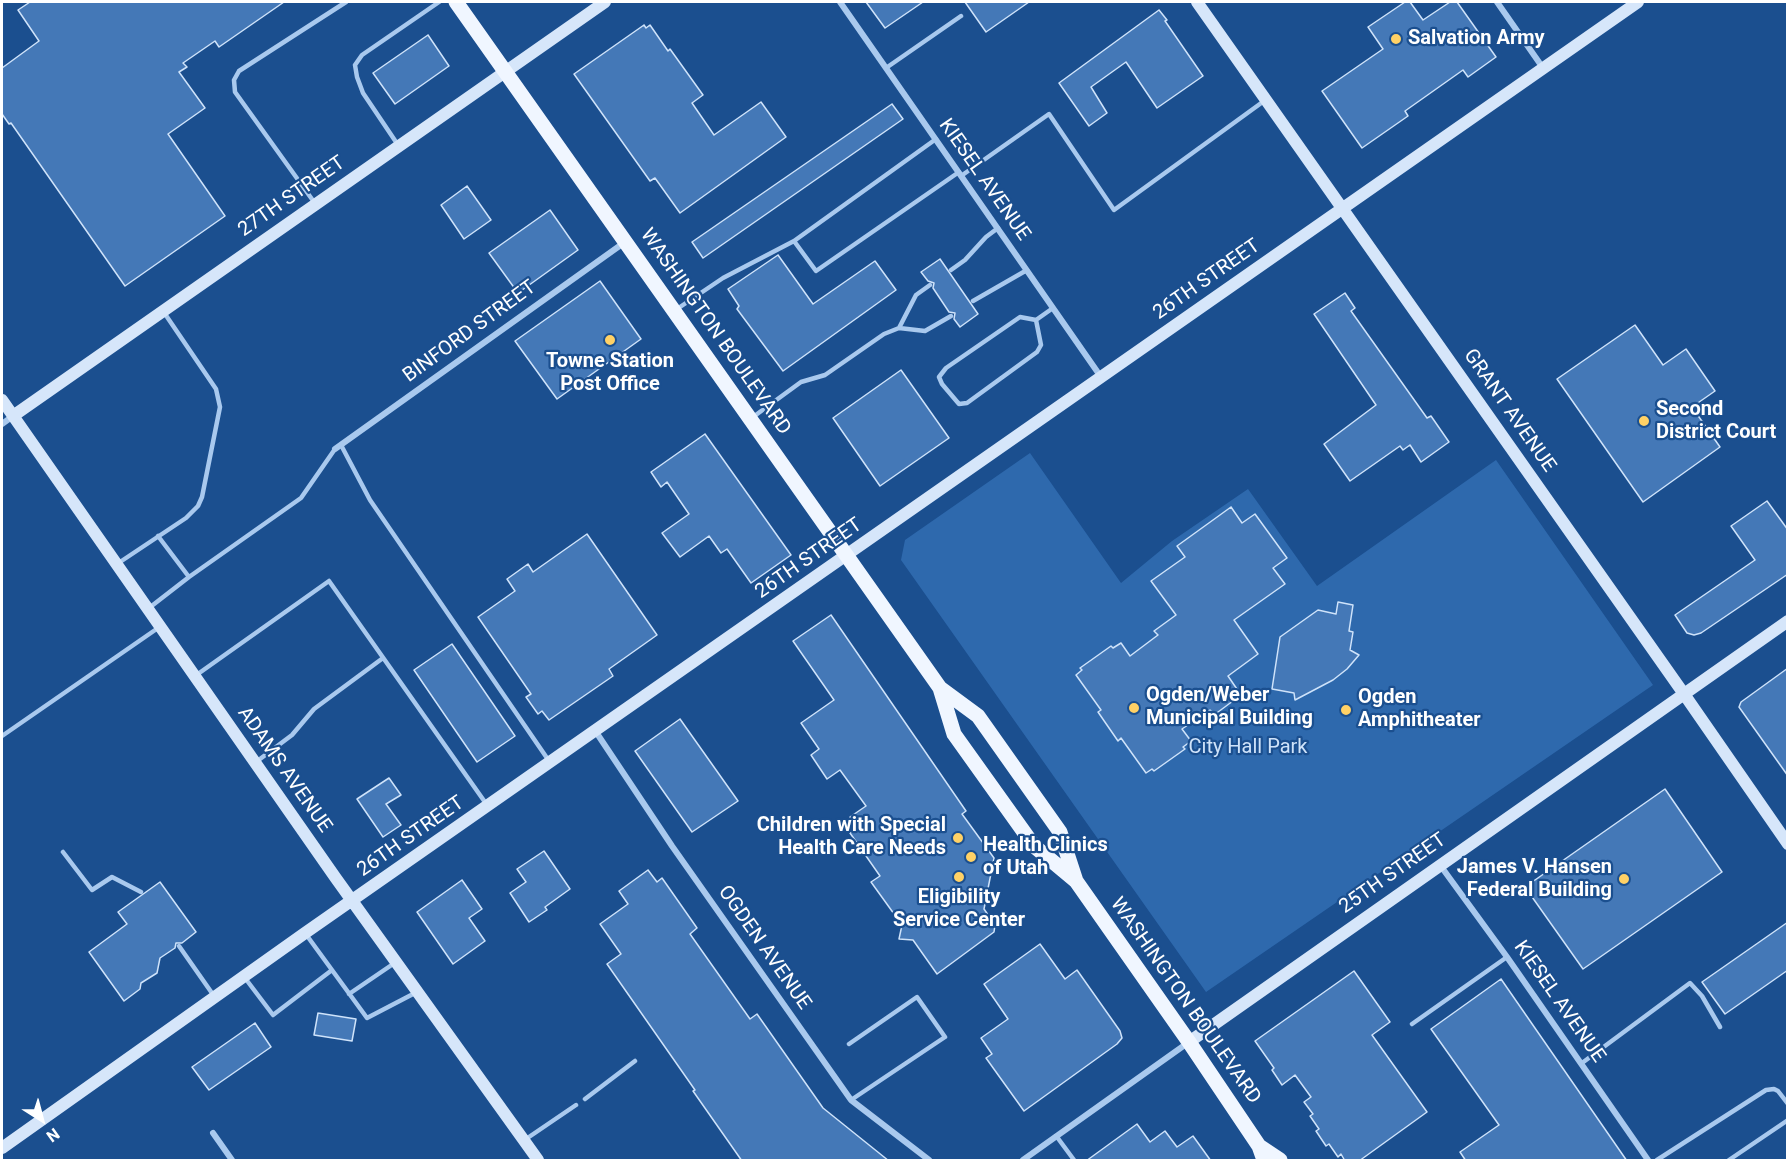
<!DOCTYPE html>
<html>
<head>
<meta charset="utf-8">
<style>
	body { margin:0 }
	#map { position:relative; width:1789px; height:1162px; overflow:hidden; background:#1b4f8f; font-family:Roboto,sans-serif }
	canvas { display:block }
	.frame { position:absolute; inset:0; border:3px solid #fff; pointer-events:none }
	.north { position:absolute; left:12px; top:1090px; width:60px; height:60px; -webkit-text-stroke:4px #1b4f8f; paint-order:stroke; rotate:144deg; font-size:16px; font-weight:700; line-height:24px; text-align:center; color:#fff }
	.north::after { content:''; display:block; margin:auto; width:21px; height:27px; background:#fff; clip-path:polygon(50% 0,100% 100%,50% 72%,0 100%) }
</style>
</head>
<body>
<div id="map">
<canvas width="1789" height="1162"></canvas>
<div class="frame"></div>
<div class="north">N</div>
</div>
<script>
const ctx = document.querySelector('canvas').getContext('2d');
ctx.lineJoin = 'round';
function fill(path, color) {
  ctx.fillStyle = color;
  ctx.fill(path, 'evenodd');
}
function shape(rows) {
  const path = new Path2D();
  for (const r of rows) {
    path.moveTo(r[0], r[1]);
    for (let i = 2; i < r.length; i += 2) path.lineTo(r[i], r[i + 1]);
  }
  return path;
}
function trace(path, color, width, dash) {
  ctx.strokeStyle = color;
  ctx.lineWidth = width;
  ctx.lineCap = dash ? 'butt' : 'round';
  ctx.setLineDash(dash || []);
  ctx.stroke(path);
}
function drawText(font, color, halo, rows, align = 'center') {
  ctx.font = font + ' Roboto,sans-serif';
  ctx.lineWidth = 4.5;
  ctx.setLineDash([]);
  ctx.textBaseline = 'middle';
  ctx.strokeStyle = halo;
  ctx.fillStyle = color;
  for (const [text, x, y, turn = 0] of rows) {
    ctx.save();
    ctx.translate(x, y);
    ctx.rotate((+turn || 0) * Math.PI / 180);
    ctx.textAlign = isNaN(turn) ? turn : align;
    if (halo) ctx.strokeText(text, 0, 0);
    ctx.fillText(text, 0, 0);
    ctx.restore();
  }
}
const green = shape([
	[1030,453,1121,583,1172,541,1248,489,1317,586,1496,460,1653,685,1206,992,901,560,905,540]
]);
const building = shape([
	[30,2,284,2,219,47,215,41,183,63,187,67,179,72,205,108,168,134,225,216,125,286,11,123,9,124,2,114,2,68,39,41,18,10,30,2],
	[866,2,923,2,885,28,866,2],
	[965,2,1029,2,986,32,965,2],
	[1405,2,1410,2,1423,20,1450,2,1457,2,1496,57,1468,77,1463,70,1405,111,1408,116,1362,148,1322,91,1383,49,1368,27,1405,2],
	[1159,10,1167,20,1165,21,1203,76,1157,108,1126,62,1091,87,1107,113,1089,126,1059,83,1159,10],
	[644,25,646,28,650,25,668,51,670,49,703,95,692,103,714,135,761,102,786,137,680,213,655,178,650,181,574,74,644,25],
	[428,35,449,66,395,104,373,73,428,35],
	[892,104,903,119,703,258,692,242,892,104],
	[467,186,491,220,464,239,441,205,467,186],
	[550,210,578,250,518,293,489,253,550,210],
	[778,255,813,304,875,261,896,290,783,371,737,309,739,306,728,289,778,255],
	[940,259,978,314,960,327,954,319,955,313,949,312,933,288,934,283,928,281,921,272,940,259],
	[600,281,641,339,557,399,515,341,600,281],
	[1345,293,1355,308,1351,311,1427,418,1431,416,1449,442,1421,462,1410,445,1403,450,1400,446,1350,481,1324,444,1376,405,1314,314,1345,293],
	[1635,325,1663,365,1686,349,1715,391,1692,407,1720,447,1643,502,1557,379,1635,325],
	[901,370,949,438,880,486,833,418,901,370],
	[705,434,791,555,751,583,727,549,721,553,709,536,680,557,662,533,689,514,667,482,661,487,651,472,705,434],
	[1767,501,1788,530,1788,574,1701,633,1694,635,1687,633,1675,615,1755,560,1731,526,1767,501],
	[1231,507,1242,523,1255,514,1287,558,1273,568,1285,584,1234,620,1258,654,1228,676,1241,695,1214,715,1210,710,1182,729,1191,741,1183,747,1185,749,1154,771,1152,769,1146,773,1121,738,1118,741,1098,712,1101,710,1076,675,1082,670,1080,668,1111,646,1113,648,1121,643,1130,656,1158,635,1154,631,1176,615,1151,581,1185,557,1177,546,1231,507],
	[587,534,657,635,609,669,613,676,549,720,542,711,538,714,526,697,531,694,478,617,515,591,507,579,528,564,533,572,587,534],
	[1338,602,1353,605,1349,631,1353,632,1350,650,1359,655,1347,669,1333,680,1295,700,1294,693,1272,689,1280,637,1318,610,1336,614,1338,602],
	[831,615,966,811,962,814,994,858,984,909,995,925,994,932,937,974,913,940,899,939,902,925,871,882,880,876,850,833,857,828,850,817,866,806,840,770,827,779,811,755,819,749,801,723,834,700,793,641,831,615],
	[452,644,515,736,477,762,414,670,452,644],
	[1788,668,1788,776,1739,707,1741,702,1788,668],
	[680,719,738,801,692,832,635,751,680,719],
	[389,778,401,795,386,804,401,825,383,837,357,799,389,778],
	[1665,789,1722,872,1583,969,1525,887,1665,789],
	[544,851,570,889,545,907,547,910,529,922,510,893,526,882,517,869,544,851],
	[648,870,657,882,662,878,697,928,690,934,750,1019,757,1014,823,1108,889,1161,742,1161,693,1091,695,1090,607,964,621,954,600,924,628,904,619,891,648,870],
	[462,880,482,909,469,918,485,941,453,964,417,912,462,880],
	[160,882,196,932,182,943,176,943,175,948,160,958,157,973,141,983,140,989,124,1001,89,952,127,924,118,912,160,882],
	[1788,922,1788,970,1725,1014,1702,982,1788,922],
	[1040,944,1065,979,1077,970,1120,1031,1122,1038,1117,1044,1024,1111,986,1058,992,1054,981,1038,1008,1019,984,984,1040,944],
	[1354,971,1390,1022,1372,1035,1427,1112,1359,1161,1345,1161,1341,1154,1338,1157,1329,1144,1326,1146,1316,1131,1319,1129,1310,1116,1313,1114,1304,1102,1311,1097,1295,1075,1282,1085,1272,1070,1274,1068,1255,1041,1354,971],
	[1501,979,1627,1161,1466,1161,1460,1152,1499,1125,1431,1029,1501,979],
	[318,1013,356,1019,352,1041,314,1035,318,1013],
	[255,1023,271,1047,209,1090,192,1067,255,1023],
	[1137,1124,1150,1142,1165,1131,1177,1147,1193,1136,1211,1161,1086,1161,1137,1124]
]);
const lane = shape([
	[886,68,961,16],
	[936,139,794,241,816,271,959,172],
	[398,145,363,93,357,77,355,65,362,55,439,2],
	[961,176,1049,114,1114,210,1264,101],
	[314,202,235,92,234,80,239,71,346,2],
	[951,270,965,260,986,237,998,228],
	[973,301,1027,270],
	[677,309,723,278,794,241],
	[1036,320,1041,345,1037,352,967,403,959,404,942,384,939,377,946,368,1020,317,1036,320,1053,308],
	[899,328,916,295,930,285],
	[753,417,801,382,825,375,884,334,899,328,925,331,951,316],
	[341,445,370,500,549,761],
	[117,564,186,518,198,506,202,497,220,407,216,389,163,311],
	[189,577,301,498,335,449],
	[149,608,189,577,158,536],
	[195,676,329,581,487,805],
	[2,736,158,628],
	[256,762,292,735,314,709,383,658],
	[63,852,92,890,112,877,141,892],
	[305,933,367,1018,415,993],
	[179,946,214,996],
	[245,978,273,1015,332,970],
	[349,994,396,962],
	[1412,1024,1507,957],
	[849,1044,917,997,945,1037,851,1100],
	[1582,1063,1690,983,1702,996,1720,1027],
	[585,1099,635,1061],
	[1057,1137,1074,1160],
	[526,1139,576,1105],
	[1657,1160,1766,1090,1774,1089,1778,1091,1788,1104],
	[1729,1160,1788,1120]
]);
const street = shape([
	[840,2,1101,377],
	[1497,2,1543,68],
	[2,424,13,416],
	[335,449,625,242],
	[596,732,672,846,851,1100,929,1160],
	[1440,865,1507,957,1648,1160],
	[213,1133,232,1160],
	[1023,1160,1189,1042]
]);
const secondary = shape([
	[1197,2,1684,694,1788,844],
	[2,400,335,877,538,1160],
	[13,416,605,2],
	[1189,1042,1788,621],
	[2,1148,305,933,1638,2]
]);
const primary = shape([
	[456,2,940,688,978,716,1060,832,1076,881],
	[940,688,954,734,1034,846,1076,881,1189,1042,1259,1146,1264,1160],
	[1259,1146,1280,1160]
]);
const markers = [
	[1396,39,6,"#ffd166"],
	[610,340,6,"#ffd166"],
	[1644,421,6,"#ffd166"],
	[1134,708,6,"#ffd166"],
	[1346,710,6,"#ffd166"],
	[958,838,6,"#ffd166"],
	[971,857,6,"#ffd166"],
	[959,877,6,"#ffd166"],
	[1624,879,6,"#ffd166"]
];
const poiNames = [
	["Salvation Army",1408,39],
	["Towne Station",610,362,"center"],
	["Post Office",610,385,"center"],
	["Second",1656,410],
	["District Court",1656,433],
	["Ogden/Weber",1146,696],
	["Municipal Building",1146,719],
	["Ogden",1358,698],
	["Amphitheater",1358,721],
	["Children with Special",946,826,"right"],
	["Health Care Needs",946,849,"right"],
	["Health Clinics",983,846],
	["of Utah",983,869],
	["James V. Hansen",1612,868,"right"],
	["Federal Building",1612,891,"right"],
	["Eligibility",959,898,"center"],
	["Service Center",959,921,"center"]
];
const streetNames = [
	["KIESEL AVENUE",984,180,55],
	["27TH STREET",292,197,-35],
	["26TH STREET",1207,280,-35],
	["BINFORD STREET",470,332,-36],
	["WASHINGTON BOULEVARD",715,332,55],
	["GRANT AVENUE",1509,411,55],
	["26TH STREET",809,559,-35],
	["ADAMS AVENUE",284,770,55],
	["26TH STREET",411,837,-35],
	["25TH STREET",1393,874,-35],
	["OGDEN AVENUE",764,948,55],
	["WASHINGTON BOULEVARD",1185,1001,55],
	["KIESEL AVENUE",1559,1002,55]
];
const parkNames = [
	["City Hall Park",1248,748]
];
fill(green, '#2e69ad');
fill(building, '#4478b7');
trace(building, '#cfe3fa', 1.5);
trace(lane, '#a9c9ee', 4.5);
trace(street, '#a9c9ee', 6);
trace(secondary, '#d6e6fa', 12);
trace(primary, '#f0f6ff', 15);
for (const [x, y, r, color] of markers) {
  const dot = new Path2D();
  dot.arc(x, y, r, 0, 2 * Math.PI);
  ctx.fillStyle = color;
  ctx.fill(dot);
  trace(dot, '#1b4f8f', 2);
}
drawText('bold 20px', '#fff', '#1b4f8f', poiNames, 'left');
drawText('20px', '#fff', '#1b4f8f', streetNames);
drawText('20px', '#cfe3fa', '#1b4f8f', parkNames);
</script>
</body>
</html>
